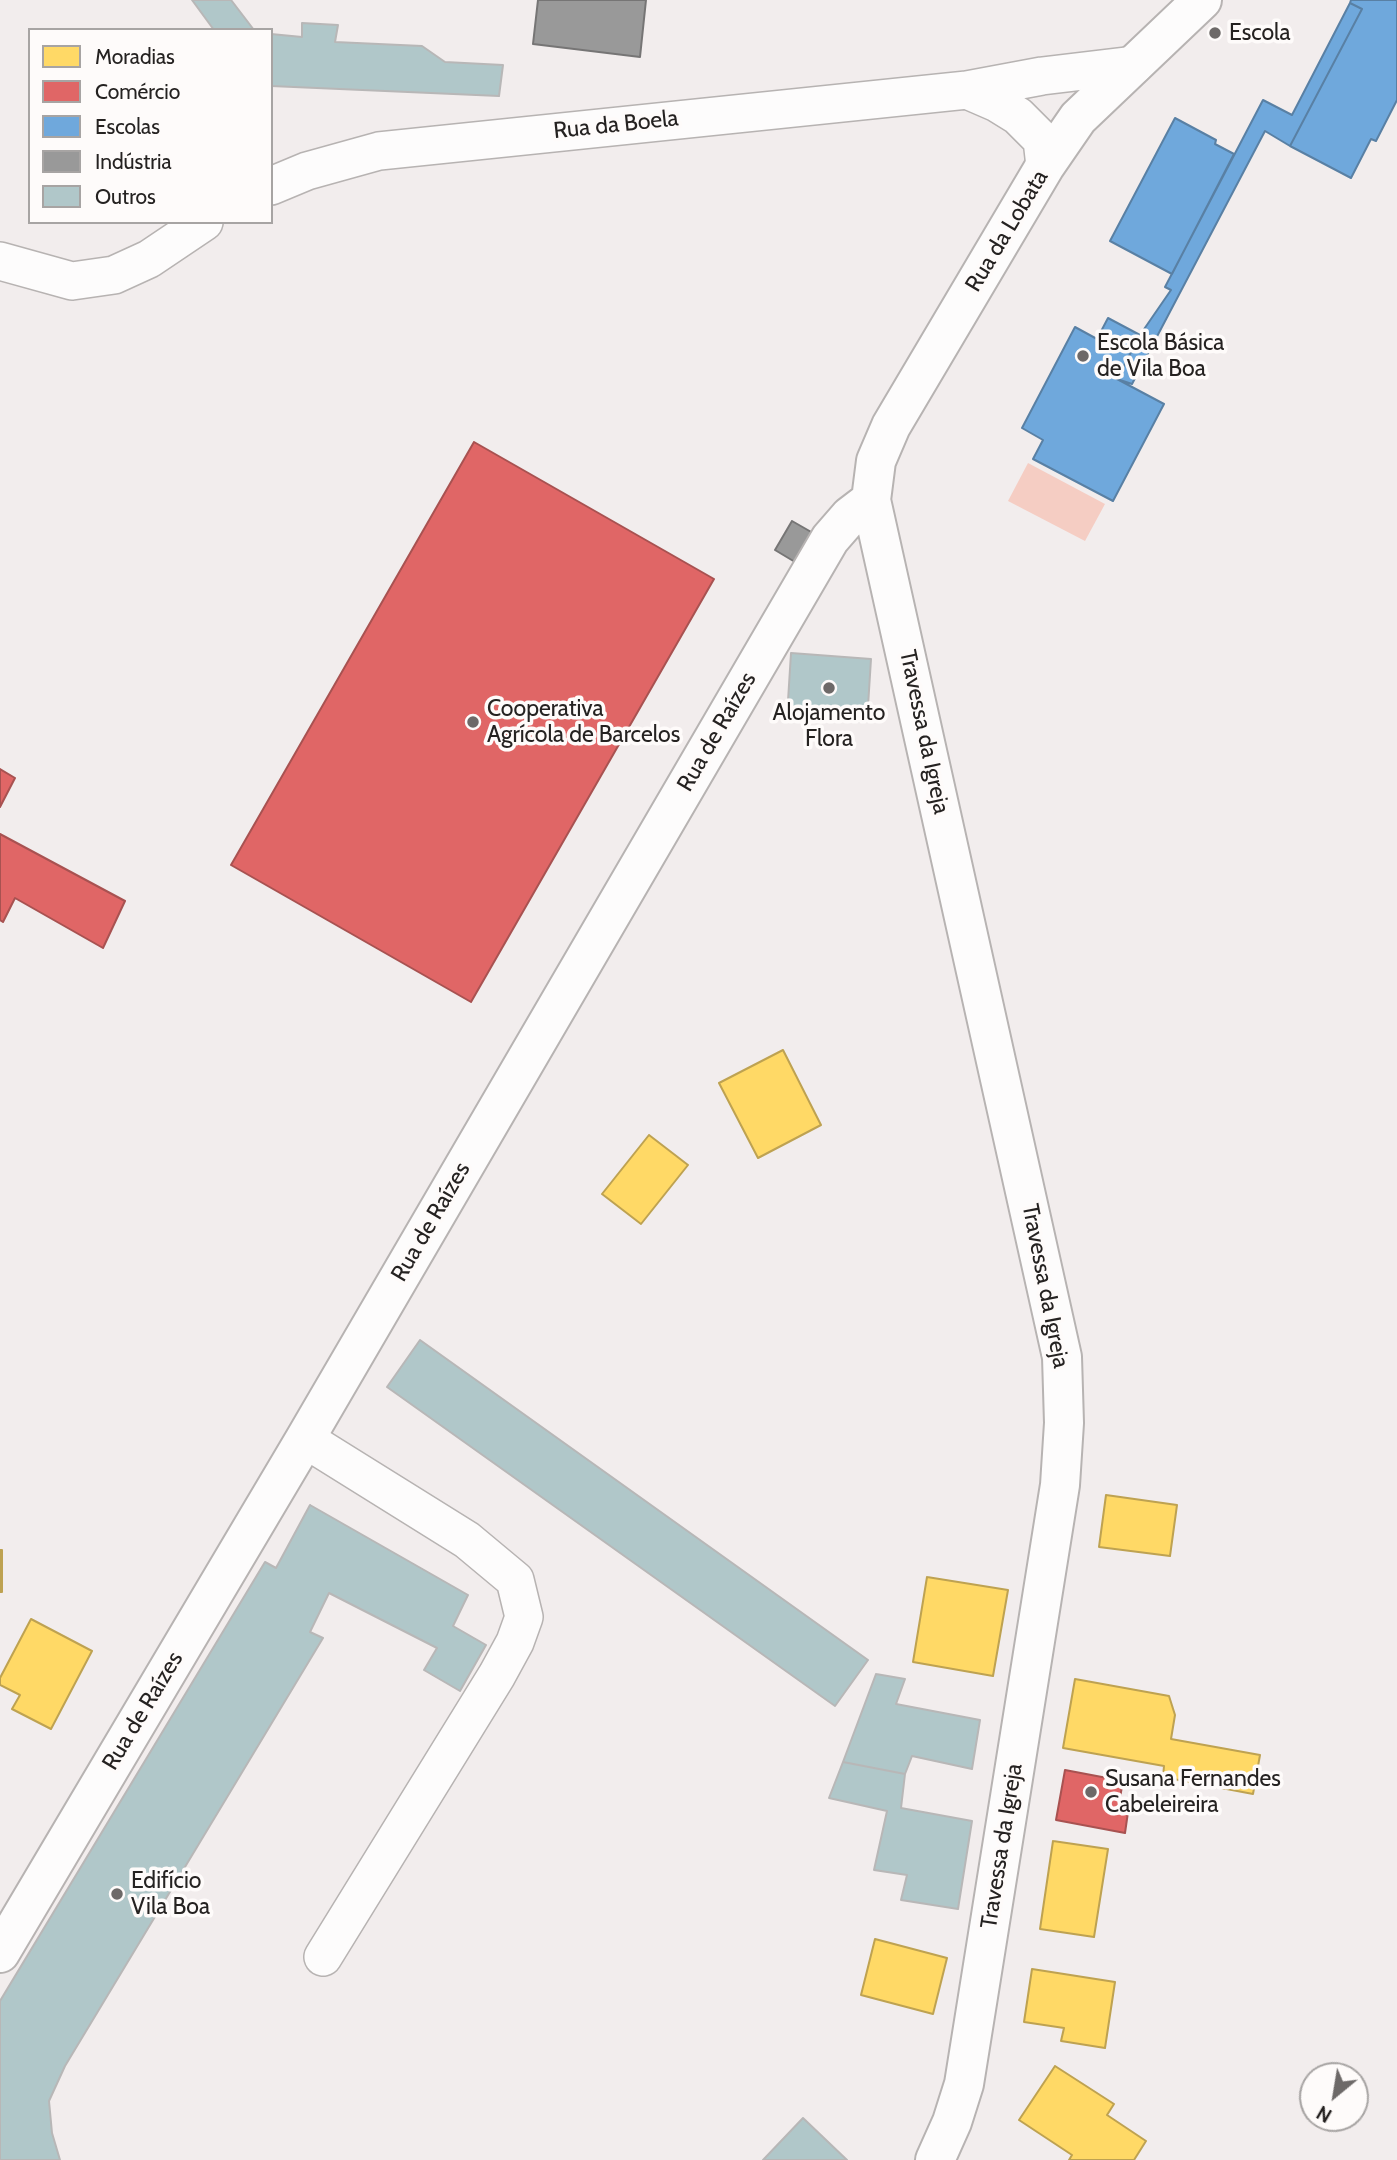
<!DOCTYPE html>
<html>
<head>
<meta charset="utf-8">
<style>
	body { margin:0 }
	#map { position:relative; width:1397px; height:2160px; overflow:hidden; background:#f2eded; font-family:Cabin,sans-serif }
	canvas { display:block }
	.legend { position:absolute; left:28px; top:28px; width:245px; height:196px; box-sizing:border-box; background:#fefbfa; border:2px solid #a7a4a3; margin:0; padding:9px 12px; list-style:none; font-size:21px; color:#252221 }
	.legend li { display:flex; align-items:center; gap:14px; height:35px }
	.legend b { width:35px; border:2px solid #a7a4a3 }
	.north { position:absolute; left:1299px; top:2062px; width:70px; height:70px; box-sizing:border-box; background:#fefbfa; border:2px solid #a7a4a3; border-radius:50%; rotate:210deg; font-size:19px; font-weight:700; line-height:28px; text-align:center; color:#252221 }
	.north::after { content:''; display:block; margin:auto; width:24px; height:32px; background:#6d6968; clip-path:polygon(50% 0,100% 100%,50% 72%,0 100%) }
</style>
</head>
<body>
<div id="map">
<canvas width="1397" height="2160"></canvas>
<ul class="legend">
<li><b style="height:19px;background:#ffd966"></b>Moradias</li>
<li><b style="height:19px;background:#e06666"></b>Comércio</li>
<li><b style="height:19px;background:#6fa8dc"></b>Escolas</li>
<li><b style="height:19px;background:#999"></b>Indústria</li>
<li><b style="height:19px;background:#b0c7c9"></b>Outros</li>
</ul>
<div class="north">N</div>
</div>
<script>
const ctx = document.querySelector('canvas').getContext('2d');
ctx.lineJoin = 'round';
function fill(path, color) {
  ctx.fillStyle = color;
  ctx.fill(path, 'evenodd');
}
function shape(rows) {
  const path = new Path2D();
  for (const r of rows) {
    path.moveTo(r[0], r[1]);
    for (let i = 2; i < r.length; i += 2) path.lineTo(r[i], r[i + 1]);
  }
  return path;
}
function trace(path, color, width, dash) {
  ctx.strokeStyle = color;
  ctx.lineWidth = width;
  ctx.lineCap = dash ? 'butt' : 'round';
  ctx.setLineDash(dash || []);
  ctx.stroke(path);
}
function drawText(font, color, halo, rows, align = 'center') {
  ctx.font = font + ' Cabin,sans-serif';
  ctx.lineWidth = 7;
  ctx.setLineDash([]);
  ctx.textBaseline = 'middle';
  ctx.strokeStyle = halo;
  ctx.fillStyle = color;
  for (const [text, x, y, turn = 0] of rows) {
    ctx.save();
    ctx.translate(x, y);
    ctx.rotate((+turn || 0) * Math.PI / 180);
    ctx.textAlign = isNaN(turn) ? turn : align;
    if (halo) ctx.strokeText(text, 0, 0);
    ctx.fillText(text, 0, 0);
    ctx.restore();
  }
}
const green = shape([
	[1028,463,1105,504,1085,541,1008,501]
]);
const homes = shape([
	[783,1050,821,1125,758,1158,719,1083,783,1050],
	[649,1135,688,1165,641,1224,602,1194,649,1135],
	[1106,1495,1177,1505,1170,1556,1099,1547,1106,1495],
	[0,1550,2,1550,2,1592,0,1592,0,1550],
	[927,1577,1008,1590,993,1676,913,1662,927,1577],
	[31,1619,92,1651,51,1729,12,1709,20,1695,0,1685,0,1678,31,1619],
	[1075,1679,1169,1696,1175,1715,1171,1739,1260,1755,1253,1794,1163,1777,1164,1766,1063,1748,1075,1679],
	[1053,1841,1108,1849,1094,1937,1040,1929,1053,1841],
	[875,1939,947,1958,933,2014,861,1995,875,1939],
	[1032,1969,1115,1982,1105,2048,1061,2041,1064,2028,1024,2022,1032,1969],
	[1055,2066,1114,2104,1107,2115,1146,2141,1134,2160,1069,2160,1072,2155,1019,2120,1055,2066]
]);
const shops = shape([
	[474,442,714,579,471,1002,231,865,474,442],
	[0,769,15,778,0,807,0,769],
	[0,834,125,901,103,948,15,898,3,922,0,920,0,834],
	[1065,1770,1123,1781,1119,1803,1129,1805,1125,1833,1056,1820,1065,1770]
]);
const schools = shape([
	[1351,0,1397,0,1397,100,1376,141,1371,139,1351,178,1290,146,1362,9,1350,3,1351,0],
	[1350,3,1362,9,1290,146,1265,131,1132,384,1117,379,1140,335,1171,290,1165,287,1263,100,1292,115,1350,3],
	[1175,118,1216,140,1215,144,1234,154,1172,274,1110,241,1175,118],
	[1108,318,1140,335,1117,379,1164,404,1113,501,1033,459,1043,440,1022,428,1075,327,1097,339,1108,318]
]);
const industry = shape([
	[538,0,646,0,640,57,533,44,538,0],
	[792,521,813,533,795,562,775,550,792,521]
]);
const building = shape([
	[192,0,231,0,254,30,214,30,192,0],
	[302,23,338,25,335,42,422,46,445,62,503,65,499,96,271,86,271,34,302,37,302,23],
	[791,653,871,659,867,722,787,717,791,653],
	[420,1340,868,1660,835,1706,387,1387,420,1340],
	[310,1505,468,1595,453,1626,486,1645,460,1691,424,1670,437,1648,329,1593,310,1632,323,1638,65,2066,49,2101,52,2133,60,2160,0,2160,0,2001,265,1562,276,1568,310,1505],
	[876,1674,905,1679,896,1704,980,1720,972,1769,912,1756,905,1774,843,1762,876,1674],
	[843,1762,905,1774,901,1808,972,1821,958,1909,901,1900,907,1875,874,1870,887,1811,829,1798,843,1762],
	[803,2118,847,2160,763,2160,803,2118]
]);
const minor = shape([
	[1045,166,1042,140,1018,116,997,103,967,90,1042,76,1134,65],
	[271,186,307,171,379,151,967,90],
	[0,261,72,281,114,275,149,259,204,222],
	[305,1439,467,1540,515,1580,524,1617,515,1642,497,1675,323,1957]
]);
const tertiary = shape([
	[0,1953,305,1439,830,539,850,516,871,500],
	[935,2160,952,2122,964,2084,1060,1485,1064,1423,1062,1357,871,500,876,461,891,426,1045,166,1078,118,1202,0]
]);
const markers = [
	[1215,33,7,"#6d6968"],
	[1083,356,7,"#6d6968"],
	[829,688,7,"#6d6968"],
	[473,722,7,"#6d6968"],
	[1091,1792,7,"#6d6968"],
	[117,1894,7,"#6d6968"]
];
const poiNames = [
	["Escola",1229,33],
	["Escola Básica",1097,343],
	["de Vila Boa",1097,369],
	["Cooperativa",487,709],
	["Agrícola de Barcelos",487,735],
	["Alojamento",829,713,"center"],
	["Flora",829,739,"center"],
	["Susana Fernandes",1105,1779],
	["Cabeleireira",1105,1805],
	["Edifício",131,1881],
	["Vila Boa",131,1907]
];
const streetNames = [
	["Rua da Boela",616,125,-6],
	["Rua da Lobata",1007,231,-59],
	["Rua de Raízes",717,732,-60],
	["Travessa da Igreja",924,732,78],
	["Rua de Raízes",431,1222,-60],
	["Travessa da Igreja",1045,1286,79],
	["Rua de Raízes",143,1711,-59],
	["Travessa da Igreja",1002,1846,-81]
];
fill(green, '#f5cdc3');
fill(homes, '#ffd966');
trace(homes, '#bea251', 2);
fill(shops, '#e06666');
trace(shops, '#a85251', 2);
fill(schools, '#6fa8dc');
trace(schools, '#5980a4', 2);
fill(industry, '#999');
trace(industry, '#767575', 2);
fill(building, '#b0c7c9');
trace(building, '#b8b7b7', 2);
trace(minor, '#b7b3b2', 40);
trace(tertiary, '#b7b3b2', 42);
trace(minor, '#fdfcfc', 37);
trace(tertiary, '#fdfcfc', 38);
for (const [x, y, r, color] of markers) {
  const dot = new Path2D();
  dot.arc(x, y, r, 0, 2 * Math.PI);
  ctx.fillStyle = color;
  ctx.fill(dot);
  trace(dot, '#fefbfa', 2.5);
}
drawText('23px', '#252221', '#fefbfa', poiNames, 'left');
drawText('23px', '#252221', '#fefbfa', streetNames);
</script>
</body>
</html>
